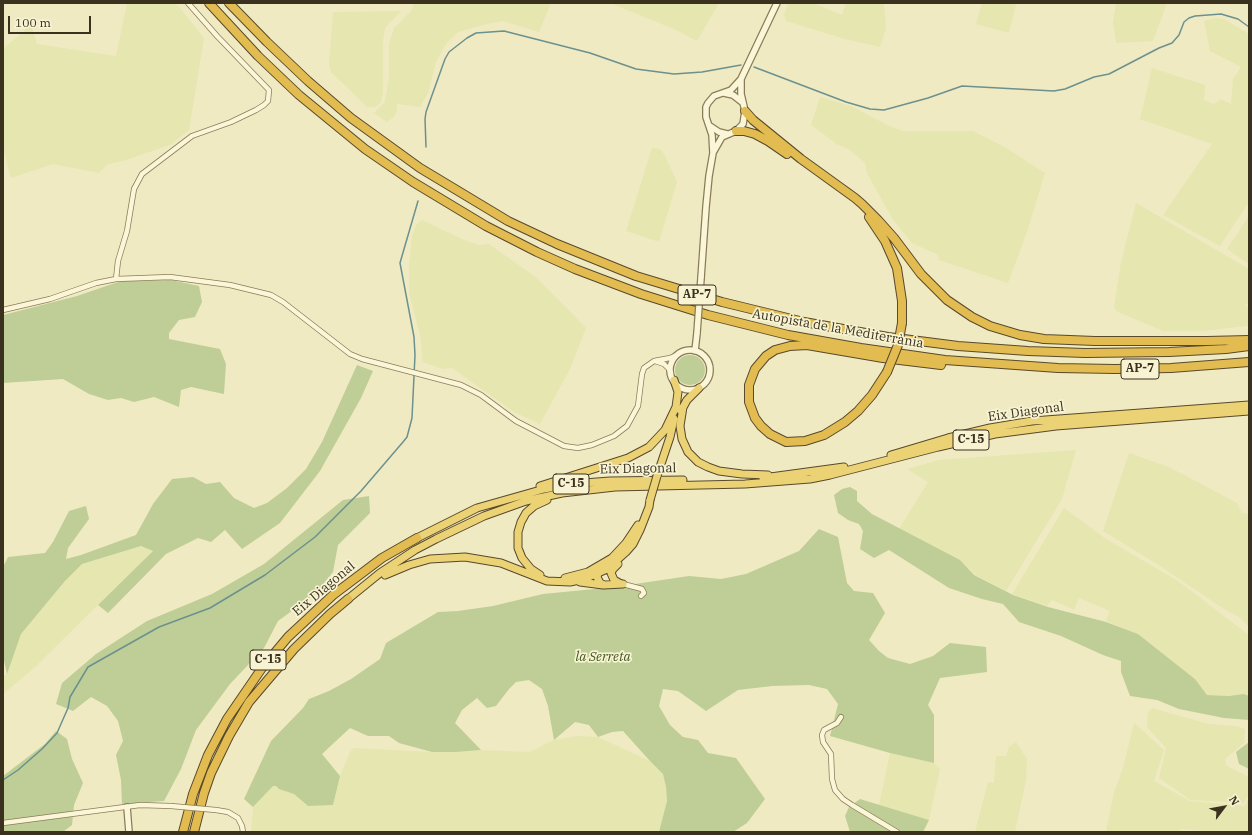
<!DOCTYPE html>
<html>
<head>
<meta charset="utf-8">
<style>
	body { margin:0 }
	#map { position:relative; width:1252px; height:835px; overflow:hidden; background:#f0eac3; font-family:"IBM Plex Serif",serif }
	canvas { display:block }
	.frame { position:absolute; inset:0; border:4px solid #3a311e; pointer-events:none }
	.north { position:absolute; left:1204px; top:787px; width:40px; height:40px; -webkit-text-stroke:3px #f7f3d3; paint-order:stroke; rotate:58deg; font-size:11px; font-weight:700; line-height:16px; text-align:center; color:#3a311e }
	.north::after { content:''; display:block; margin:auto; width:14px; height:18px; background:#3a311e; clip-path:polygon(50% 0,100% 100%,50% 72%,0 100%) }
	.scale { position:absolute; left:8px; top:16px; width:83px; height:18px; box-sizing:border-box; border:2px solid #3a311e; border-top:0; padding-left:5px; font-size:12px; line-height:14px; white-space:nowrap; color:#3a311e; -webkit-text-stroke:3px #f7f3d3; paint-order:stroke }
</style>
</head>
<body>
<div id="map">
<canvas width="1252" height="835"></canvas>
<div class="frame"></div>
<div class="north">N</div>
<div class="scale">100 m</div>
</div>
<script>
const ctx = document.querySelector('canvas').getContext('2d');
ctx.lineJoin = 'round';
function fill(path, color) {
  ctx.fillStyle = color;
  ctx.fill(path, 'evenodd');
}
function shape(rows) {
  const path = new Path2D();
  for (const r of rows) {
    if (r.length === 3) {
      path.moveTo(r[0] + r[2], r[1]);
      path.arc(r[0], r[1], r[2], 0, 2 * Math.PI);
      continue;
    }
    path.moveTo(r[0], r[1]);
    for (let i = 2; i < r.length; i += 2) path.lineTo(r[i], r[i + 1]);
  }
  return path;
}
function trace(path, color, width, dash) {
  ctx.strokeStyle = color;
  ctx.lineWidth = width;
  ctx.lineCap = dash ? 'butt' : 'round';
  ctx.setLineDash(dash || []);
  ctx.stroke(path);
}
function drawText(font, color, halo, rows, align = 'center') {
  ctx.font = font + ' "IBM Plex Serif",serif';
  ctx.lineWidth = 3.5;
  ctx.setLineDash([]);
  ctx.textBaseline = 'middle';
  ctx.strokeStyle = halo;
  ctx.fillStyle = color;
  for (const [text, x, y, turn = 0] of rows) {
    ctx.save();
    ctx.translate(x, y);
    ctx.rotate((+turn || 0) * Math.PI / 180);
    ctx.textAlign = isNaN(turn) ? turn : align;
    if (halo) ctx.strokeText(text, 0, 0);
    ctx.fillText(text, 0, 0);
    ctx.restore();
  }
}
const farmland = shape([
	[127,3,176,3,204,38,189,130,170,145,123,161,108,164,99,173,53,164,11,178,3,149,3,48,24,32,26,25,31,24,37,44,116,56],
	[414,3,551,3,539,32,503,21,487,24,458,32,446,44,436,62,428,93,420,107,397,104,397,111,394,117,387,122,374,113,385,102,389,76,389,44,394,28,411,11],
	[610,3,719,3,697,41,676,30],
	[788,3,813,3,842,15,846,3,884,3,886,28,880,47,845,39,786,21,784,15],
	[982,3,1012,3,1016,5,1009,33,976,24],
	[1116,3,1167,3,1153,41,1116,43,1113,22],
	[401,11,385,28,383,42,383,92,381,102,375,107,367,107,331,72,329,64,333,12],
	[1215,18,1224,19,1249,34,1249,202,1220,246,1163,215,1212,144,1140,119,1152,68,1205,85,1204,100,1214,104,1221,99,1231,104,1233,79,1241,67,1210,51,1204,21],
	[820,97,851,106,891,127,904,131,973,131,1003,146,1045,173,1027,232,1008,283,939,260,938,255,912,243,893,220,867,173,865,163,850,150,837,144,811,125],
	[652,148,660,149,664,154,677,182,659,242,626,231],
	[1136,203,1249,269,1249,303,1245,304,1249,309,1248,326,1203,331,1163,331,1116,311,1114,307,1121,262],
	[1249,216,1249,264,1227,249],
	[422,220,466,241,479,245,489,244,537,278,586,328,570,369,540,424,514,412,452,368,443,369,423,362,420,335,409,293,409,265,412,236,416,225],
	[1076,450,1062,499,1006,591,974,574,960,560,899,529,928,482,907,469,939,460],
	[1129,453,1169,467,1190,478,1237,503,1242,513,1249,514,1249,627,1239,617,1224,609,1157,564,1103,531],
	[1064,508,1106,539,1178,581,1249,635,1249,696,1244,694,1229,696,1207,695,1195,679,1138,634,1106,621,1110,611,1079,598,1074,610,1052,600,1047,606,1012,594],
	[141,546,153,551,34,668,3,694,3,677,7,673,21,634,65,581,82,564],
	[1152,708,1209,724,1236,726,1245,729,1244,743,1225,759,1227,766,1249,777,1249,794,1244,803,1190,800,1159,778,1166,748,1147,727,1148,713],
	[1134,723,1164,750,1154,781,1190,801,1245,806,1249,797,1249,832,1220,832,1181,829,1179,832,1106,832,1114,792,1123,768],
	[577,736,598,737,650,761,663,774,666,787,667,802,659,832,251,832,253,807,273,786,276,786,279,789,294,794,308,806,333,805,340,776,350,752,354,748,432,752,456,752,481,750,530,752,554,740],
	[1016,742,1027,759,1026,780,1015,832,975,832,988,782,994,783,996,756,1006,756,1009,747],
	[890,753,934,763,940,769,929,820,879,805]
]);
const green = shape([
	[171,280,199,286,202,302,195,317,179,320,169,333,169,339,220,349,226,364,224,394,191,387,181,390,179,407,154,397,134,402,121,398,108,400,89,394,63,379,3,383,3,315,77,296,121,281],
	[690,370,15],
	[357,365,373,371,361,398,320,471,280,523,242,549,225,530,211,542,198,538,166,554,108,613,98,605,153,551,141,546,82,564,65,581,21,634,7,674,3,656,3,567,8,557,45,553,53,542,69,511,86,506,89,519,68,548,66,559,81,555,136,535,153,504,172,479,193,477,206,484,220,482,234,498,254,508,267,503,287,488,306,469,322,442],
	[850,487,857,491,857,501,872,514,960,560,974,575,1013,595,1048,607,1106,622,1138,634,1195,679,1207,695,1229,696,1244,694,1249,696,1249,720,1224,718,1179,709,1157,700,1130,696,1121,672,1121,661,1103,655,1061,636,1019,622,1003,604,982,599,949,588,889,550,874,558,860,549,863,531,859,524,848,520,838,513,834,495,842,489],
	[369,496,370,513,338,545,333,572,315,594,278,621,264,648,230,684,196,730,181,769,164,801,122,804,121,780,116,755,123,741,118,721,107,706,91,697,73,711,56,704,62,683,96,654,147,621,212,594,264,564,343,500],
	[819,529,838,537,847,583,854,591,873,593,885,613,869,640,879,651,888,658,910,664,933,656,950,643,986,647,987,672,940,678,928,705,934,715,934,763,890,753,830,736,838,704,827,689,809,685,772,686,738,690,706,711,678,691,663,689,659,706,670,725,683,737,698,740,708,753,736,758,765,799,747,823,733,832,659,832,667,801,666,787,663,774,650,761,623,731,612,732,598,737,589,725,575,722,554,740,548,706,542,689,529,680,516,682,509,689,496,706,487,708,477,698,462,710,455,723,481,750,456,752,432,752,399,743,389,736,368,736,350,728,322,754,340,776,333,805,308,806,294,794,279,789,276,786,273,786,253,807,244,799,271,741,303,708,309,699,329,691,351,679,380,659,386,643,438,612,458,611,493,606,543,594,615,587,689,576,721,579,746,574,799,551],
	[56,731,67,739,72,759,83,783,74,805,72,825,63,832,3,832,3,776,45,744],
	[1249,742,1249,769,1239,764,1236,752],
	[860,799,929,820,923,832,850,832,845,816,849,807]
]);
const stream = shape([
	[754,67,846,102,870,109,884,110,928,98,962,86,1054,91,1065,89,1094,77,1109,74,1159,48,1172,43,1179,35,1184,22,1189,18,1195,16,1221,14,1238,19,1249,27],
	[426,147,425,119,426,112,445,59,449,52,467,38,476,33,504,31,590,53,636,69,674,74,702,72,741,65],
	[3,780,18,770,42,749,57,733,68,708,70,697,88,667,159,627,210,608,265,575,315,537,361,491,403,442,407,437,412,418,415,355,414,337,400,263,402,256,418,201]
]);
const minor = shape([
	[116,279,170,277,230,285,271,295,283,302,350,354,362,359,461,385,481,395,516,421,564,446,578,448,592,445,614,436,627,426,638,406,642,374,644,368,654,361,670,358,677,355],
	[3,310,50,299,96,283,116,279,118,261,127,231,134,189,142,174,192,136,231,122,256,110,264,105,268,101,269,90,217,36,188,3],
	[655,361,664,364,669,369,671,373],
	[623,584,642,589,644,593,641,596],
	[841,717,837,723,824,730,822,735,823,742,831,754,832,779,835,790,843,799,852,805,897,832],
	[216,810,228,812,238,818,242,826,243,832],
	[3,823,140,805,171,806]
]);
const tertiary = shape([
	[724,93,733,95,742,102],
	[710,126,719,132,727,134],
	[714,151,722,137,736,131,743,124,745,111,741,94,741,80],
	[701,278,706,207,709,176,713,153,712,135,706,117,706,107,708,103,714,96,731,90,741,79,777,3],
	[690,370,20],
	[695,351,697,333],
	[127,807,129,832]
]);
const trunk = shape([
	[683,407,680,426,682,439,688,452,698,462,708,467,719,471,742,474,768,475],
	[681,411,687,400,699,388],
	[891,455,948,438,990,428,1032,421,1249,405],
	[657,476,670,437,674,419],
	[763,478,844,467],
	[540,486,628,458,649,447,665,430,676,407,678,392,674,380],
	[417,538,477,508,544,489,571,484,610,481,683,480],
	[618,564,613,569,611,573,614,580,621,584],
	[599,571,597,577,600,583,604,585,623,584],
	[385,575,409,565,430,559,465,557,501,563,547,581,570,582,584,579,607,569,626,552,633,544,640,530,649,507,650,500],
	[540,575,531,569,522,558,518,548,518,532,521,522,526,513,534,506,547,500],
	[565,578,588,572,612,558,626,543,638,525],
	[580,582,603,585],
	[348,599,380,573,415,550,436,539,484,516,526,501,539,498,562,493,615,487,745,484,810,479,830,475,938,447,995,434,1056,426,1249,411]
]);
const motorway = shape([
	[209,3,258,56,299,95,365,149,413,182,486,226,537,252,575,269,641,294,708,315,788,335,861,348,945,360,1058,368,1115,369,1171,368,1249,362],
	[229,3,267,42,308,81,351,118,420,168,508,221,557,244,636,276,722,302,804,322,888,337,958,346,1028,351,1085,353,1169,352,1226,349,1249,346],
	[745,111,753,120,801,159,855,198,862,204,878,220,894,238,921,274,947,300,972,317,990,326,1020,335,1044,339,1095,341,1207,341,1249,340],
	[736,131,744,131,755,134,768,141,787,154],
	[869,217,885,241,897,268,902,301,902,323],
	[887,372,872,395,858,411,845,422,824,435,805,441,786,442,770,434,761,426,755,418,749,402,749,385,755,369,766,356,775,350,790,346,807,345,883,358,941,365],
	[183,832,193,794,208,755,227,719,262,668,288,637,333,595,382,558,417,538],
	[194,832,204,793,211,773,229,736,249,702,294,649,330,614,348,599]
]);
const minorBridge = shape([
	[171,806,216,810]
]);
const tertiaryBridge = shape([
	[697,333,701,278]
]);
const trunkBridge = shape([
	[650,500,657,476]
]);
const motorwayBridge = shape([
	[887,372,898,345,902,323]
]);
const shields = [
	[697,295,38],
	[1140,369,38],
	[971,440,36],
	[571,484,36],
	[268,660,36]
];
const shieldNames = [
	["AP-7",697,295],
	["AP-7",1140,369],
	["C-15",971,440],
	["C-15",571,484],
	["C-15",268,660]
];
const streetNames = [
	["Autopista de la Mediterrània",838,329,10],
	["Eix Diagonal",1026,412,-8],
	["Eix Diagonal",638,469,-1],
	["Eix Diagonal",324,589,-40]
];
const parkNames = [
	["la Serreta",603,657]
];
fill(farmland, '#e5e6b0');
fill(green, '#bece96');
trace(stream, '#6b918f', 1.5);
trace(minor, '#8b7c59', 6);
trace(tertiary, '#8b7c59', 8);
trace(trunk, '#58492d', 9);
trace(motorway, '#58492d', 10);
trace(minor, '#faf6d7', 4.5);
trace(tertiary, '#faf6d7', 5.5);
trace(trunk, '#ebd274', 7);
trace(motorway, '#e2bc50', 8);
trace(minorBridge, '#8b7c59', 6, []);
trace(tertiaryBridge, '#8b7c59', 8, []);
trace(trunkBridge, '#58492d', 9, []);
trace(motorwayBridge, '#58492d', 10, []);
trace(minorBridge, '#faf6d7', 4.5);
trace(tertiaryBridge, '#faf6d7', 5.5);
trace(trunkBridge, '#ebd274', 7);
trace(motorwayBridge, '#e2bc50', 8);
for (const [x, y, w] of shields) {
  const box = new Path2D();
  box.roundRect(x - w / 2, y - 10, w, 20, 3);
  ctx.fillStyle = '#f7f3d3';
  ctx.fill(box);
  trace(box, '#3a311e', 1);
}
drawText('bold 12px', '#3a311e', null, shieldNames);
drawText('13px', '#3a311e', '#f7f3d3', streetNames);
drawText('italic 13px', '#415723', '#f7f3d3', parkNames);
</script>
</body>
</html>
